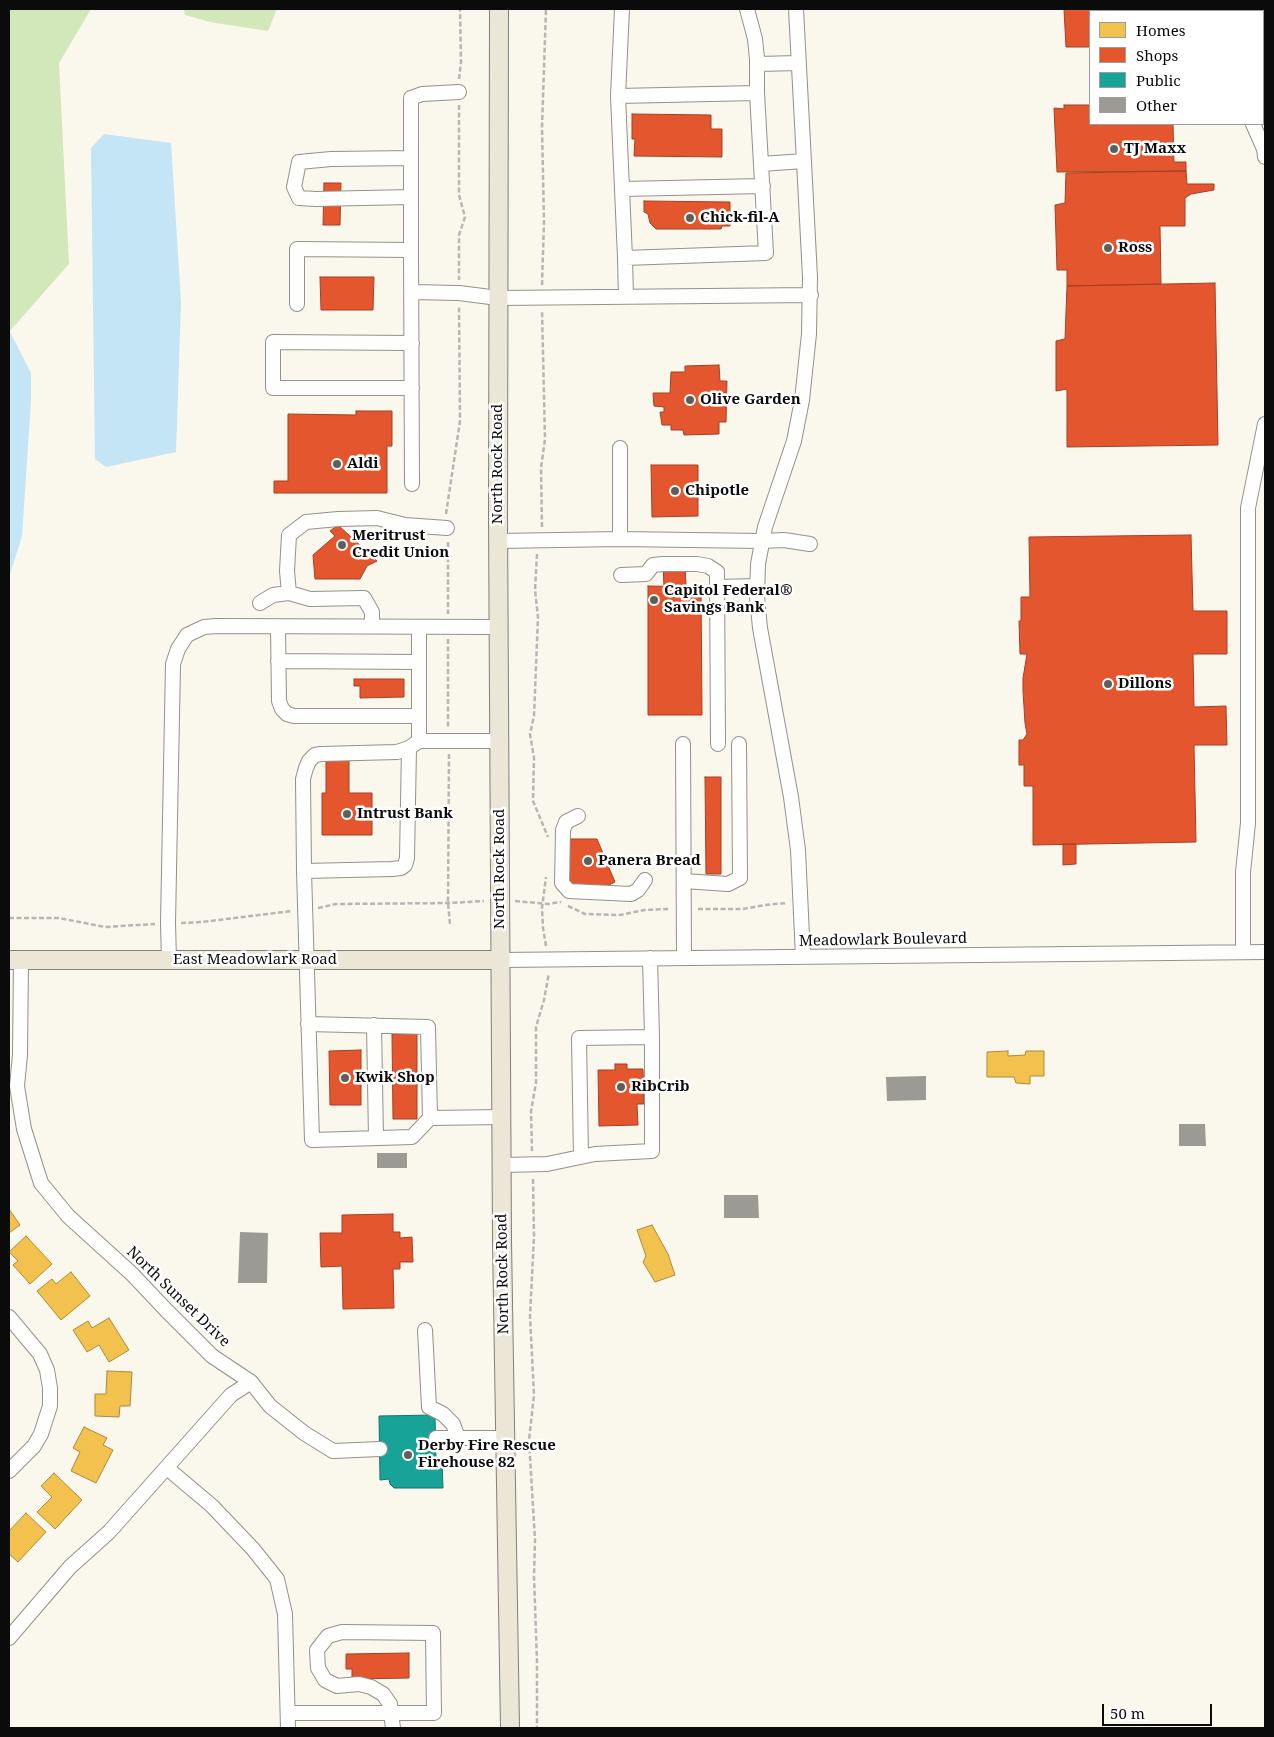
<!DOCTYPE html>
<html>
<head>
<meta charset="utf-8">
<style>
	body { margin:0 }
	#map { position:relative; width:1274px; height:1737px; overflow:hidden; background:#faf7ed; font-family:"Noto Serif",serif }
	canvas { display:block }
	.frame { position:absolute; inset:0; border:10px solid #0b0b0b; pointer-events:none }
	.legend { position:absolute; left:1089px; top:10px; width:175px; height:115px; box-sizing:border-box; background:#fff; border:1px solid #9d9d9d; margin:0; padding:6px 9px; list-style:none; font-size:15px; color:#0b0b0b }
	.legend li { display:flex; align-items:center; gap:10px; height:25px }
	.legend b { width:25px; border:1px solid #9d9d9d }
	.scale { position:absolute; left:1102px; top:1704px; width:110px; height:22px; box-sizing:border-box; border:2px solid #0b0b0b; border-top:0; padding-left:6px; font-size:15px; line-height:18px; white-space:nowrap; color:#0b0b0b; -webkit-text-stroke:4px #fff; paint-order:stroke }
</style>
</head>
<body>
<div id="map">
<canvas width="1274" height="1737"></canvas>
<div class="frame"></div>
<ul class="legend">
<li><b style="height:14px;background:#f2c14e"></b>Homes</li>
<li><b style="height:14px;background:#e4572e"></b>Shops</li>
<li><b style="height:14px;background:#17a398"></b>Public</li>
<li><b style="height:14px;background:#9c9a94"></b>Other</li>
</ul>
<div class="scale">50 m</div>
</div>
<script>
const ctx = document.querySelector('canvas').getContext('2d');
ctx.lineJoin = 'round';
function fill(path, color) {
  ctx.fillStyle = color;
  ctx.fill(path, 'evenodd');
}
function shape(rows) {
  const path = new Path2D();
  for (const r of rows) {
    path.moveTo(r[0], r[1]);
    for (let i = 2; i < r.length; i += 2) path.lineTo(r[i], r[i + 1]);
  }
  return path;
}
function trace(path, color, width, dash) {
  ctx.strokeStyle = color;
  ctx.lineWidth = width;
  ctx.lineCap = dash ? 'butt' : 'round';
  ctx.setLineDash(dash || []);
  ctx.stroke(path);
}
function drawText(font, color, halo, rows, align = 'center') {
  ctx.font = font + ' "Noto Serif",serif';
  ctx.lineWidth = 5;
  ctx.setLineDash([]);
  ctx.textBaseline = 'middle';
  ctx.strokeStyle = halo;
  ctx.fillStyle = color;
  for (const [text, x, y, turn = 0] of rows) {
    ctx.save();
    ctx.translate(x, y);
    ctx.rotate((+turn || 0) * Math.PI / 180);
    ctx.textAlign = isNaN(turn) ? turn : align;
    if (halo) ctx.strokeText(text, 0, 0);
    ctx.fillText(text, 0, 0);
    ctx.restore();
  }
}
const forest = shape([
	[9,9,91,9,59,63,69,264,9,332],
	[184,9,277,9,268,31,210,22,185,15]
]);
const water = shape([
	[104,134,171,143,181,302,176,452,106,467,95,459,91,148],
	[9,330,31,373,31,401,22,536,9,577]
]);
const homes = shape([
	[1008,1051,1008,1056,1025,1055,1026,1051,1044,1051,1044,1076,1030,1076,1030,1084,1016,1083,1014,1077,987,1077,987,1052,1008,1051],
	[9,1209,20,1225,9,1233,9,1209],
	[652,1225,668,1254,675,1275,655,1282,643,1262,646,1256,637,1230,652,1225],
	[26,1236,52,1264,30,1284,13,1265,18,1261,9,1252,26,1236],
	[71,1272,90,1296,61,1320,37,1291,52,1279,56,1284,71,1272],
	[109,1318,129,1350,109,1362,99,1345,87,1352,73,1330,88,1321,92,1328,109,1318],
	[107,1371,132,1372,130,1406,120,1406,119,1417,95,1416,95,1394,106,1394,107,1371],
	[84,1427,107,1438,103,1445,113,1450,96,1483,71,1471,80,1452,73,1448,84,1427],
	[54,1473,82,1500,55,1529,37,1512,52,1497,41,1486,54,1473],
	[26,1513,46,1532,18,1562,9,1554,9,1531,26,1513]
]);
const shops = shape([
	[1064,9,1167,9,1167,11,1090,11,1090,47,1066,47,1064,9],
	[1064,105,1090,105,1090,124,1173,124,1174,162,1186,162,1186,171,1057,172,1054,108,1064,109,1064,105],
	[632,114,711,115,711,129,722,129,722,157,634,156,635,139,632,139,632,114],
	[1186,171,1187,184,1214,184,1214,190,1191,194,1185,198,1185,226,1160,226,1161,284,1067,286,1067,270,1057,270,1055,205,1065,203,1066,173,1186,171],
	[324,183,341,183,340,225,323,225,324,183],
	[644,201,730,202,730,226,722,226,721,229,656,229,650,223,648,214,644,212,644,201],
	[320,277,374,277,373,310,321,310,320,277],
	[1215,283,1218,445,1067,447,1067,389,1056,391,1056,341,1065,339,1067,286,1215,283],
	[719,365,720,381,727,381,726,422,719,422,719,434,684,435,683,430,671,430,671,425,662,425,660,412,664,412,664,407,654,406,653,393,670,393,671,372,685,372,685,366,719,365],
	[356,411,392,411,392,446,387,446,387,493,274,493,274,481,288,481,288,414,356,415,356,411],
	[651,465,698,465,698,516,652,517,651,465],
	[338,525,377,561,367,566,360,579,315,579,313,555,335,536,330,531,338,525],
	[1191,535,1193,611,1227,611,1227,654,1193,654,1194,707,1226,706,1227,745,1194,745,1196,842,1033,845,1033,786,1024,786,1024,765,1019,765,1019,740,1023,740,1027,734,1025,723,1023,691,1023,678,1027,654,1020,654,1019,621,1021,621,1021,597,1030,597,1029,537,1191,535],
	[663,564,685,564,686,587,664,587,663,564],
	[648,586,701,587,702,715,648,715,648,586],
	[354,679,404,679,404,697,360,698,360,686,354,686,354,679],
	[326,760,349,760,349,793,372,793,372,835,322,835,322,793,326,793,326,760],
	[705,777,721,777,721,874,706,874,705,777],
	[570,839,597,839,615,882,607,886,569,886,570,839],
	[1063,844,1076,844,1076,864,1063,865,1063,844],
	[417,1033,417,1119,393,1119,392,1034,417,1033],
	[361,1050,361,1105,330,1105,329,1051,361,1050],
	[615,1064,627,1064,627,1069,643,1069,644,1104,637,1104,638,1125,599,1126,598,1070,615,1070,615,1064],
	[393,1214,393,1232,400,1232,400,1238,412,1237,413,1262,400,1262,400,1269,393,1269,394,1308,343,1309,342,1266,321,1267,320,1233,342,1233,342,1215,393,1214],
	[409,1653,409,1678,352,1679,352,1669,346,1669,346,1654,409,1653]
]);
const public = shape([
	[435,1415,436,1461,442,1461,443,1488,394,1488,390,1484,389,1479,380,1480,379,1416,435,1415]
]);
const building = shape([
	[926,1076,926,1100,887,1101,886,1077],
	[1179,1124,1205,1124,1206,1146,1179,1146],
	[377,1153,407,1153,407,1168,377,1168],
	[724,1195,758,1195,759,1218,724,1218],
	[240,1232,268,1233,267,1283,238,1283]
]);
const path = shape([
	[459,79,461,62,460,9],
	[459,105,459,195,465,217,459,235,459,280],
	[542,285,544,222,542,127,546,9],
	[446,514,460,421,459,305],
	[542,527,541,468,545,439,542,310],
	[448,542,448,614],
	[537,554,535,590,538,617,534,716,530,734,534,758,533,801,548,837],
	[448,639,448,729],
	[449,754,448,903,450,924],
	[515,901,548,904,561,902],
	[568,906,585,914,620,915,644,910,670,909],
	[318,908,336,904,450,903,484,901],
	[698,909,743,909,765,905,787,903],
	[9,918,59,918,105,927,155,924],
	[181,923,202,922,292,911],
	[546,946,543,928,542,908,546,877],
	[532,1151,531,1111,536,1083,536,1027,544,1000,549,973],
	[533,1179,534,1236,530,1316,534,1395,529,1440,535,1540,534,1577,537,1661,537,1728]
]);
const minor = shape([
	[747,9,755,39,757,59,757,93],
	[796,9,810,277,809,334,802,400,794,441,765,527,758,564,757,597,760,628,791,797,798,850,803,957],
	[1241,11,1241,9],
	[757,64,799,63],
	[618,96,622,9],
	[1253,124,1264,149,1265,157],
	[761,164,804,161],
	[622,189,763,186],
	[411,197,316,199,299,198,294,187,299,162,331,159,411,158],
	[411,250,411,98,422,94,459,92],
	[625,258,766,253,757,93,618,96,622,189,625,258,626,297],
	[412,292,459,293,498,298,811,295],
	[297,304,297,249,411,250,412,484],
	[412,343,273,342,273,388,412,388],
	[620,448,620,539],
	[498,541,620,539,762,541,784,540,810,544],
	[621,575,646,574,653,565,663,564,697,564,708,566,717,572,718,744],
	[717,587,757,586],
	[260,603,273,595,289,593],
	[278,626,279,701,282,709,287,714,294,716,419,716],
	[372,626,372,612,364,598,310,599,289,593,287,571,289,535,306,522,338,519,377,518,405,525,447,528],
	[278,661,419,662],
	[419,741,419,627],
	[683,744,684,958],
	[409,748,407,858,405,865,401,868,392,869,304,871,312,1140,412,1137,430,1118,502,1117],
	[578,816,566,822,563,830,562,883,569,891,631,894,638,890,645,880],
	[304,871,303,779,306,768,309,761,315,755,321,754,397,752,409,748,419,741,499,741],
	[684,881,728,884,740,878,739,744],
	[1243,952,1243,872,1248,823,1248,508,1265,424],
	[650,958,652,1037],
	[169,960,168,923,173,664,178,649,187,635,204,627,216,626,498,627],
	[501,960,1265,952],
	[308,1024,428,1027,430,1118],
	[374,1025,376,1138],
	[502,1165,547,1164,595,1154,652,1151,652,1037,579,1038,581,1157],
	[9,1317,40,1354,47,1370,50,1388,50,1406,41,1434,34,1446,9,1471],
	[425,1330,429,1407,443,1414,453,1424,458,1438],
	[251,1382,270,1406,304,1433,333,1451,380,1449],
	[436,1438,505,1438],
	[167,1468,212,1506,253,1549,277,1579,285,1614,288,1728],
	[9,1638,70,1567,109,1532,231,1395,251,1382,212,1356,167,1311,132,1274,68,1216,41,1183,24,1129,17,1086,20,1055,21,959],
	[288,1713,391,1713,390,1704,383,1694,371,1687,359,1684,337,1686,325,1680,318,1668,317,1650,328,1636,342,1632,433,1633,434,1713,391,1713,393,1728]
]);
const major = shape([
	[499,9,498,517,502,1241,510,1728],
	[9,960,501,960]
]);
const markers = [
	[1114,149,5,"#5f5e5a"],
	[690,218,5,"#5f5e5a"],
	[1108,248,5,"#5f5e5a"],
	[690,400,5,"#5f5e5a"],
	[337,464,5,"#5f5e5a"],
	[675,491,5,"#5f5e5a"],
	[342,545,5,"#5f5e5a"],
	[654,600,5,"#5f5e5a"],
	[1108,684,5,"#5f5e5a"],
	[347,814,5,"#5f5e5a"],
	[588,861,5,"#5f5e5a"],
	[345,1078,5,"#5f5e5a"],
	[621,1087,5,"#5f5e5a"],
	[408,1455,5,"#5f5e5a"]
];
const poiNames = [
	["TJ Maxx",1124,149],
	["Chick-fil-A",700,218],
	["Ross",1118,248],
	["Olive Garden",700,400],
	["Aldi",347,464],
	["Chipotle",685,491],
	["Meritrust",352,536],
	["Credit Union",352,553],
	["Capitol Federal®",664,591],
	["Savings Bank",664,608],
	["Dillons",1118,684],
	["Intrust Bank",357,814],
	["Panera Bread",598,861],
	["Kwik Shop",355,1078],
	["RibCrib",631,1087],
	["Derby Fire Rescue",418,1446],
	["Firehouse 82",418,1463]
];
const streetNames = [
	["North Rock Road",498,464,-90],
	["North Rock Road",500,869,-90],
	["Meadowlark Boulevard",883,940,-1],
	["East Meadowlark Road",255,960],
	["North Rock Road",503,1274,-91],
	["North Sunset Drive",178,1297,44]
];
fill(forest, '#d3e8ba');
fill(water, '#c3e5f5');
fill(homes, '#f2c14e');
trace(homes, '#ad8a3a', 1);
fill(shops, '#e4572e');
trace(shops, '#a34024', 1);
fill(public, '#17a398');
trace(public, '#13756e', 1);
fill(building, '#9c9a94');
trace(minor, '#93918d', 16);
trace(major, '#807f7a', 20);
trace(path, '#b7b6b5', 2.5, [5, 2.5]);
trace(minor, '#fefefc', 14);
trace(major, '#ece6d6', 18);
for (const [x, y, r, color] of markers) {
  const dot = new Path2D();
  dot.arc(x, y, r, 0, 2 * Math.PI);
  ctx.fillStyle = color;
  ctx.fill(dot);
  trace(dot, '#fff', 2);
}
drawText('bold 15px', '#0b0b0b', '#fff', poiNames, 'left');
drawText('15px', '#0b0b0b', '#fff', streetNames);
</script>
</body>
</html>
